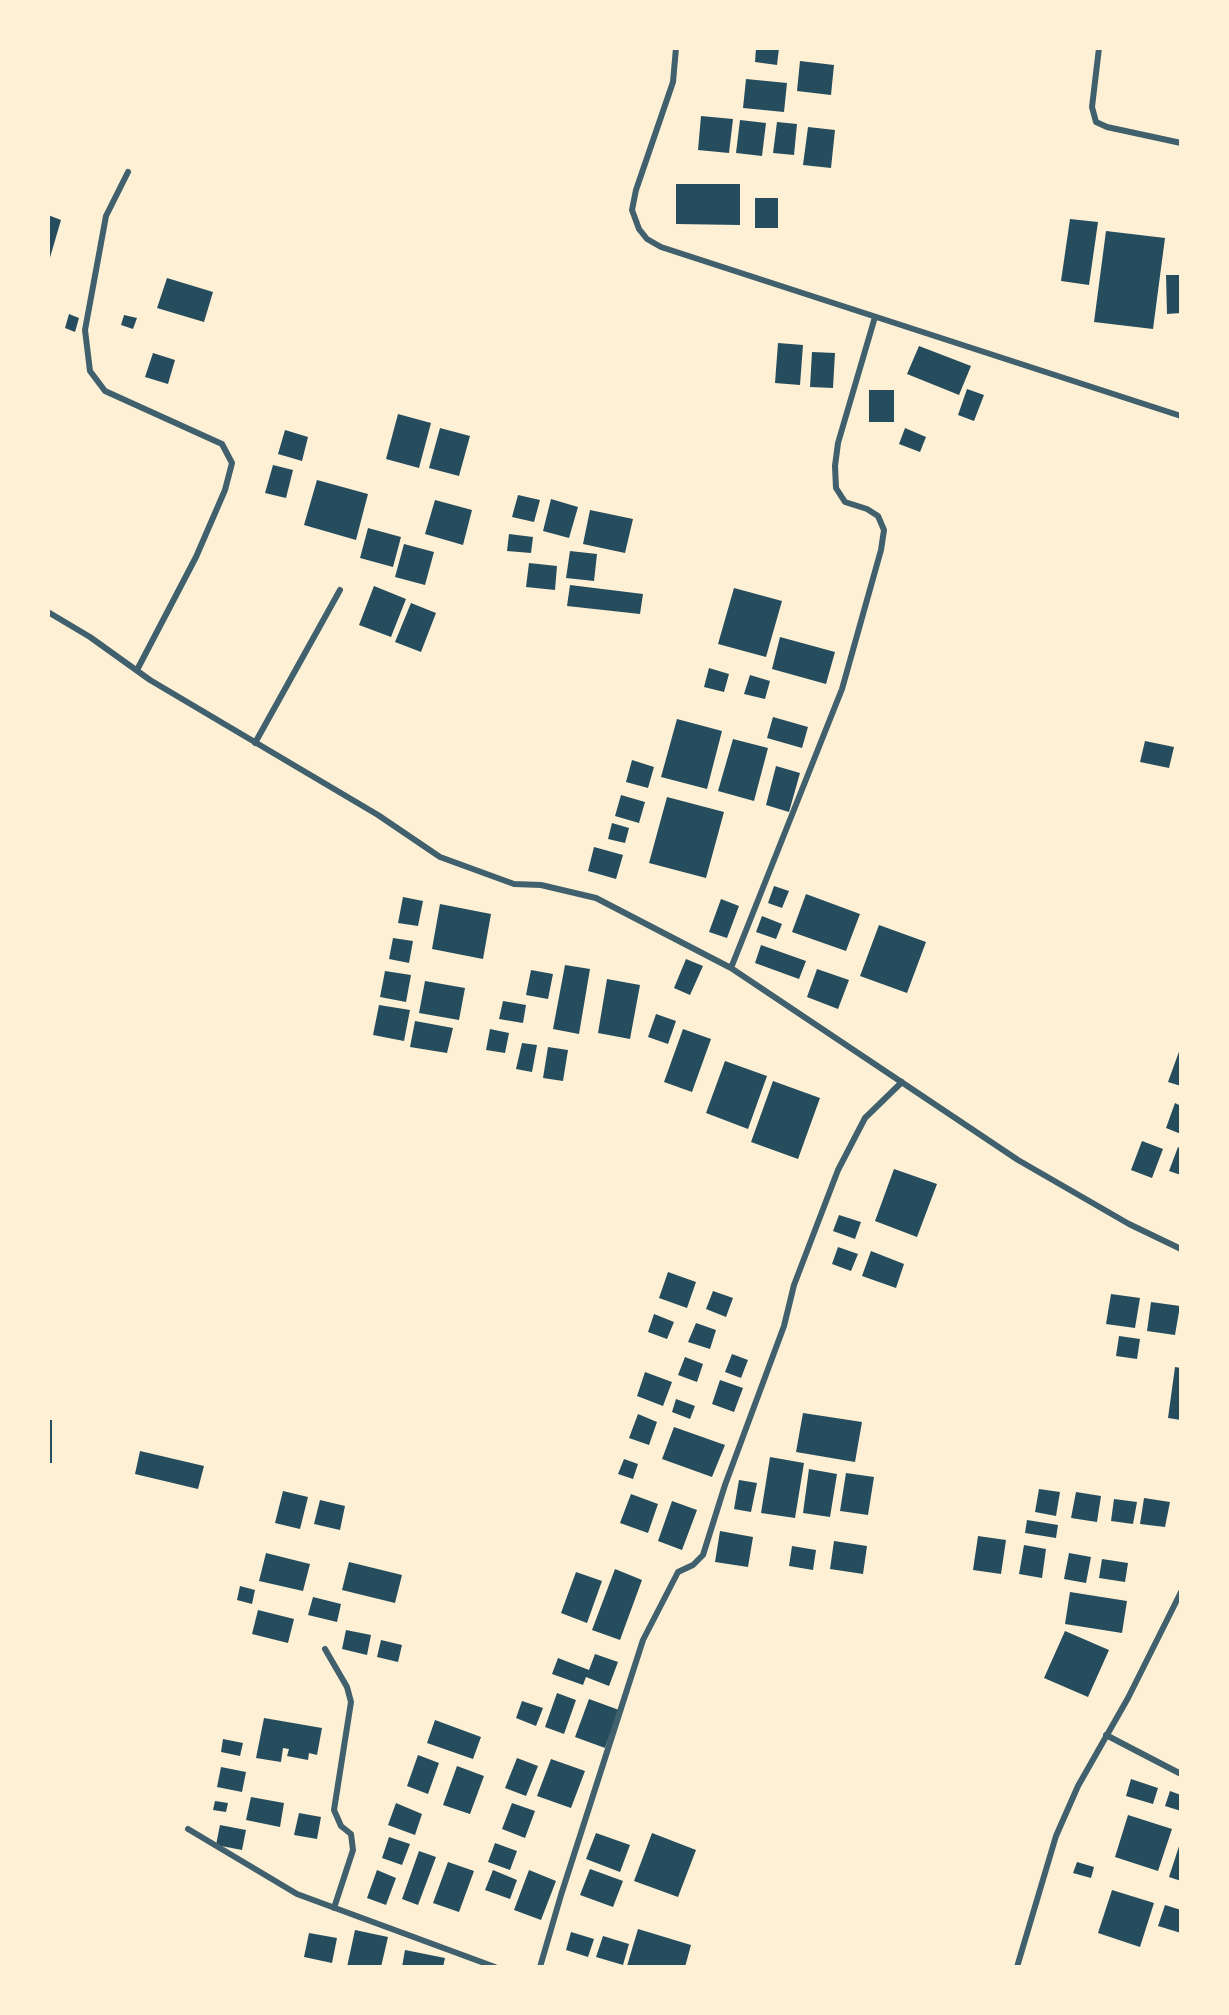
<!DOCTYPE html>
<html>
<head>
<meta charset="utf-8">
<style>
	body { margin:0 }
	#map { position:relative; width:1229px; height:2015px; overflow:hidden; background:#fdf0d5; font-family:Montserrat,sans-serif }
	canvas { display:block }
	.frame { position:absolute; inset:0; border:50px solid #fdf0d5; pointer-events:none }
</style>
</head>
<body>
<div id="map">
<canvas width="1229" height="2015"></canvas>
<div class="frame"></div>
</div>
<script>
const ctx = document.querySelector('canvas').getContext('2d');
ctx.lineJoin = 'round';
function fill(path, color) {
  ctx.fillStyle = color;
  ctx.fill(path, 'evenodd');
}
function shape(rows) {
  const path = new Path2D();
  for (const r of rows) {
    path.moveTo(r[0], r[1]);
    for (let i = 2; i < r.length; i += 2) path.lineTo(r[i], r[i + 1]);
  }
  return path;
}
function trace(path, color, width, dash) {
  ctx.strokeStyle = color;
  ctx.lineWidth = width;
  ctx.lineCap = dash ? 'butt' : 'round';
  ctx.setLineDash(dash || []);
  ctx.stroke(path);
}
const building = shape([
	[756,48,779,48,777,65,755,62],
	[800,61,834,65,831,95,797,91],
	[746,79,787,83,784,112,743,108],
	[701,116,733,119,729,153,698,150],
	[740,120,766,123,762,156,736,153],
	[777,122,797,124,794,155,773,153],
	[808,127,835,130,831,168,803,165],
	[676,184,740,184,740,225,676,224],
	[755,198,778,198,778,228,755,228],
	[48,215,61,220,49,261,48,261],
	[1070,219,1098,222,1089,285,1061,281],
	[1106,231,1165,238,1153,329,1094,322],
	[1166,275,1181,275,1181,313,1167,314],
	[167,278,213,292,204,322,157,308],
	[69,314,79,318,75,332,65,328],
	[124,315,137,318,133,329,121,325],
	[778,343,803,345,800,385,775,383],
	[919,346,971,366,959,395,907,374],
	[812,352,835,353,833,388,810,387],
	[153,353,175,360,168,384,145,377],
	[967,389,984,395,974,421,958,415],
	[869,390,894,390,894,422,869,422],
	[398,414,431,423,419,468,386,459],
	[440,428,470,436,459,476,429,468],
	[905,428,926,437,920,452,899,444],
	[285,430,308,437,302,461,278,454],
	[273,465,293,470,286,498,265,493],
	[317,480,368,494,356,540,304,525],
	[518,495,540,500,534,522,512,517],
	[551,499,578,507,569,538,543,531],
	[435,500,472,510,463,545,425,534],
	[590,510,633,519,625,553,583,544],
	[368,528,401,537,393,567,360,558],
	[509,534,533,537,531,553,507,551],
	[404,544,434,552,425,585,395,577],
	[570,551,597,554,594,581,566,578],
	[529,563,557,566,555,590,526,587],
	[570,585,643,594,640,614,567,606],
	[374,586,406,599,391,637,359,625],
	[734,588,782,601,766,657,718,644],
	[411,603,436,613,421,652,395,642],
	[780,637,835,652,826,684,772,669],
	[709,668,729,674,724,692,704,687],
	[750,675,770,681,765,699,744,694],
	[773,717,808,727,802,748,767,738],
	[677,719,722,731,707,789,661,777],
	[733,739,768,748,754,801,718,791],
	[1145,741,1174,747,1169,768,1140,762],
	[632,760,654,767,648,788,626,782],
	[776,766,800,773,789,812,766,805],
	[621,795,645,802,639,823,615,816],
	[667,797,724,812,706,878,649,863],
	[612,823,629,828,625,843,608,839],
	[594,847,623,855,616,879,588,871],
	[774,886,789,891,782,908,768,903],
	[806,894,860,914,846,951,792,932],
	[403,897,423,901,418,926,398,923],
	[721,899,739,906,727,938,709,932],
	[440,904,491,914,483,959,432,949],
	[762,916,782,924,776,939,756,932],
	[879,925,926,942,907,993,860,976],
	[393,938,413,941,409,963,389,959],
	[761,945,806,961,799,979,755,963],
	[686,959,703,966,690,995,674,988],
	[565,965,590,969,579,1034,553,1029],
	[817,969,849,980,838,1009,807,997],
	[531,970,553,974,548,999,526,995],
	[385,971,411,975,406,1002,380,997],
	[607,979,640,985,630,1039,598,1033],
	[425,981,465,988,459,1020,419,1013],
	[503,1001,526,1005,523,1023,499,1019],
	[379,1005,410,1010,404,1041,373,1035],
	[656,1014,676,1021,668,1044,648,1037],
	[415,1021,453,1028,447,1053,410,1047],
	[490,1029,509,1033,505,1053,486,1050],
	[683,1029,711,1039,692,1092,664,1082],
	[522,1043,537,1045,532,1072,516,1069],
	[1181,1046,1181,1086,1168,1082],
	[548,1047,568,1050,563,1081,543,1078],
	[725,1061,767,1076,748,1129,706,1113],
	[773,1081,820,1098,798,1159,751,1142],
	[1175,1103,1181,1106,1181,1134,1166,1128],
	[1142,1141,1163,1149,1152,1178,1131,1170],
	[1178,1147,1181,1149,1181,1175,1169,1171],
	[894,1169,937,1184,917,1237,875,1221],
	[839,1215,861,1222,855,1239,833,1231],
	[838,1247,858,1254,851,1271,832,1264],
	[871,1251,904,1264,896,1288,862,1276],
	[668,1272,696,1282,687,1308,659,1298],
	[713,1291,733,1298,726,1317,706,1309],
	[1111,1294,1140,1298,1135,1328,1106,1324],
	[1151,1302,1180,1306,1175,1335,1147,1331],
	[654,1314,674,1322,667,1339,648,1332],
	[696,1323,716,1330,710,1349,688,1342],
	[1119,1336,1140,1339,1137,1359,1116,1356],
	[732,1354,748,1360,741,1378,725,1372],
	[685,1357,703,1364,697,1382,678,1375],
	[1175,1367,1181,1368,1181,1420,1168,1418],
	[645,1372,672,1382,663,1406,637,1396],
	[720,1380,743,1388,734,1412,712,1404],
	[676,1399,695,1406,690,1419,672,1412],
	[803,1413,862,1422,855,1462,796,1452],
	[638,1414,657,1422,649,1445,629,1438],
	[48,1420,52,1420,52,1463,48,1463],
	[674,1427,725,1445,712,1477,662,1459],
	[140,1451,204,1466,198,1489,135,1474],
	[770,1457,804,1463,795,1518,761,1513],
	[624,1459,638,1464,633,1479,618,1474],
	[809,1469,837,1474,830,1517,803,1513],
	[846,1473,874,1477,868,1515,840,1511],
	[739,1480,757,1483,751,1512,734,1509],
	[1039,1489,1060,1492,1056,1516,1035,1512],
	[283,1491,308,1497,300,1529,275,1523],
	[1076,1492,1101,1496,1097,1522,1071,1518],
	[631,1494,658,1504,648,1533,620,1523],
	[1144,1498,1170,1502,1165,1527,1140,1524],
	[1114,1499,1137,1502,1133,1524,1111,1521],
	[320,1500,345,1506,340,1530,314,1524],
	[672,1501,697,1510,682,1550,658,1541],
	[1027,1520,1058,1525,1056,1538,1025,1533],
	[720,1531,753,1537,748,1567,715,1562],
	[978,1536,1006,1540,1001,1574,973,1570],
	[834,1541,867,1546,863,1574,830,1569],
	[1024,1545,1046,1549,1042,1578,1019,1574],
	[792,1546,816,1550,813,1570,789,1566],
	[266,1553,310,1564,303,1591,259,1581],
	[1069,1553,1091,1557,1086,1583,1064,1579],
	[1102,1559,1128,1563,1125,1582,1099,1578],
	[349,1562,402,1575,395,1603,342,1590],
	[615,1569,642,1580,620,1640,592,1630],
	[576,1572,602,1581,587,1623,561,1613],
	[240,1586,255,1590,252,1604,237,1600],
	[1070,1592,1127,1601,1122,1633,1065,1624],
	[313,1597,341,1604,337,1622,308,1615],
	[258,1610,294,1619,288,1643,252,1634],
	[346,1630,371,1635,367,1655,342,1649],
	[1065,1631,1109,1650,1088,1697,1044,1678],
	[381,1640,402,1645,398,1662,377,1657],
	[595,1654,618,1662,609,1686,586,1677,583,1685,552,1674,558,1658,589,1670],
	[557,1693,576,1700,564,1734,545,1727],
	[589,1699,619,1710,605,1748,575,1737],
	[522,1701,543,1708,536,1726,516,1718],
	[264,1718,322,1728,317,1755,309,1753,308,1760,287,1756,289,1749,283,1748,281,1762,256,1758],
	[435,1720,481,1737,473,1759,427,1743],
	[223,1739,243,1743,240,1756,221,1752],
	[418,1755,439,1763,428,1794,407,1786],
	[517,1758,538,1766,526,1796,505,1788],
	[551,1759,585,1771,571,1808,537,1796],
	[457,1766,484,1776,470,1814,443,1805],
	[221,1767,246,1772,242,1792,217,1787],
	[1131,1779,1158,1788,1153,1804,1126,1796],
	[1170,1791,1181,1795,1181,1811,1165,1806],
	[251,1797,284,1803,280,1827,246,1820],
	[215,1801,228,1803,226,1812,213,1810],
	[396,1803,422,1814,415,1835,388,1825],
	[512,1803,535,1811,525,1838,502,1829],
	[299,1813,321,1817,317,1839,294,1835],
	[1128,1815,1172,1829,1158,1871,1115,1857],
	[220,1825,246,1830,242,1850,216,1845],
	[596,1833,630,1845,620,1872,586,1859],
	[652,1833,696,1850,678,1897,634,1881],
	[389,1837,410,1844,402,1865,382,1858],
	[1181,1840,1181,1881,1169,1877],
	[495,1843,517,1851,510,1870,488,1862],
	[419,1851,436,1857,418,1905,402,1899],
	[448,1862,474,1871,459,1912,433,1903],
	[1077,1862,1094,1867,1091,1878,1073,1873],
	[590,1869,623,1881,613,1907,580,1895],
	[377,1870,396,1878,386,1905,367,1898],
	[493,1870,517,1880,510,1899,485,1890],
	[529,1870,556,1881,541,1920,514,1910],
	[1112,1890,1154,1903,1140,1947,1098,1933],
	[1165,1905,1181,1910,1181,1933,1158,1926],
	[638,1929,691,1945,685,1967,627,1966],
	[355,1930,388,1937,381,1967,347,1967],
	[571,1932,594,1939,588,1957,566,1950],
	[309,1933,337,1938,332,1963,304,1957],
	[603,1936,629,1944,623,1965,596,1957],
	[405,1950,445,1958,443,1967,402,1967]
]);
const minor = shape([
	[676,48,673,82,636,190,632,210,639,229,647,239,661,247,1181,416],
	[1099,48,1092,107,1096,122,1107,127,1181,143],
	[128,172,106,216,85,330,90,371,105,391,222,444,232,463,225,490,196,557,137,670],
	[48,612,90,637,150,680,378,815,440,857,514,884,541,885,596,898,731,968,1018,1160,1129,1224,1181,1249],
	[255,743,340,590],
	[731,968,842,689,881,550,884,530,878,516,867,509,845,502,836,488,835,466,838,443,875,317],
	[325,1649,347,1687,351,1702,334,1810,341,1826,351,1834,353,1850,334,1908],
	[1106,1735,1181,1774],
	[188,1829,297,1894,495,1967],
	[540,1967,561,1895,643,1640,678,1572,693,1565,703,1555,725,1485,784,1326,794,1285,838,1170,865,1118,902,1082],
	[1017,1967,1056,1836,1078,1786,1128,1698,1181,1592]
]);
fill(building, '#264d5e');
trace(minor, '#3f606c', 6);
</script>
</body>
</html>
